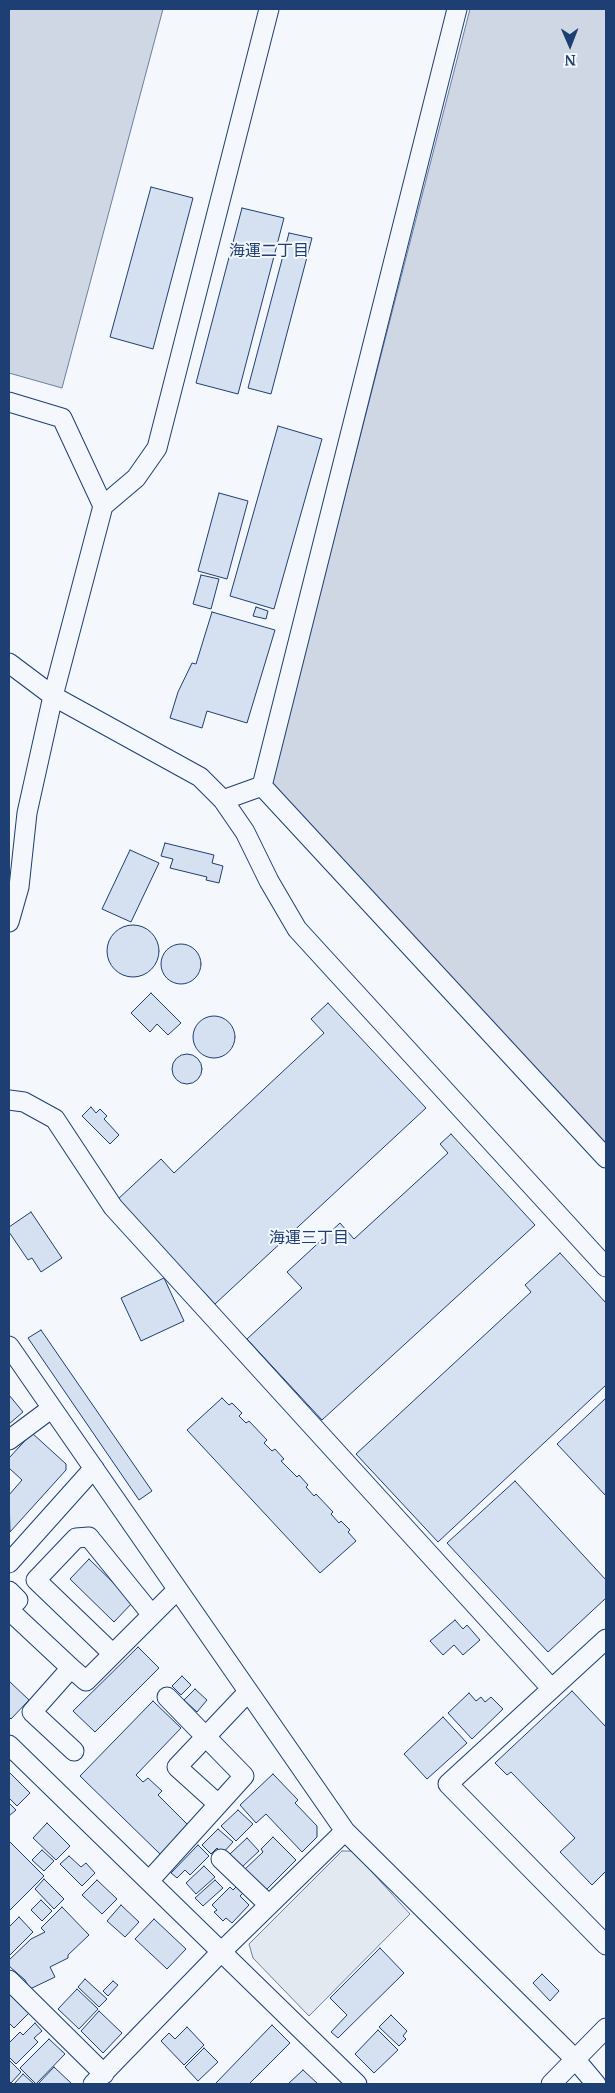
<!DOCTYPE html>
<html>
<head>
<meta charset="utf-8">
<style>
	body { margin:0 }
	#map { position:relative; width:615px; height:2093px; overflow:hidden; background:#f4f7fb; font-family:Merriweather,serif }
	canvas { display:block }
	.frame { position:absolute; inset:0; border:10px solid #1d3f73; pointer-events:none }
	.north { position:absolute; left:545px; top:20px; width:50px; height:50px; -webkit-text-stroke:4px #f4f7fb; paint-order:stroke; rotate:179deg; font-size:14px; font-weight:700; line-height:20px; text-align:center; color:#1d3f73 }
	.north::after { content:''; display:block; margin:auto; width:18px; height:22px; background:#1d3f73; clip-path:polygon(50% 0,100% 100%,50% 72%,0 100%) }
</style>
</head>
<body>
<div id="map">
<canvas width="615" height="2093"></canvas>
<div class="frame"></div>
<div class="north">N</div>
</div>
<script>
const ctx = document.querySelector('canvas').getContext('2d');
ctx.lineJoin = 'round';
function fill(path, color) {
  ctx.fillStyle = color;
  ctx.fill(path, 'evenodd');
}
function shape(rows) {
  const path = new Path2D();
  for (const r of rows) {
    if (r.length === 3) {
      path.moveTo(r[0] + r[2], r[1]);
      path.arc(r[0], r[1], r[2], 0, 2 * Math.PI);
      continue;
    }
    path.moveTo(r[0], r[1]);
    for (let i = 2; i < r.length; i += 2) path.lineTo(r[i], r[i + 1]);
  }
  return path;
}
function trace(path, color, width, dash) {
  ctx.strokeStyle = color;
  ctx.lineWidth = width;
  ctx.lineCap = dash ? 'butt' : 'round';
  ctx.setLineDash(dash || []);
  ctx.stroke(path);
}
function drawText(font, color, halo, rows, align = 'center') {
  ctx.font = font + ' Merriweather,"Noto Sans JP",serif';
  ctx.lineWidth = 4;
  ctx.setLineDash([]);
  ctx.textBaseline = 'middle';
  ctx.strokeStyle = halo;
  ctx.fillStyle = color;
  for (const [text, x, y, turn = 0] of rows) {
    ctx.save();
    ctx.translate(x, y);
    ctx.rotate((+turn || 0) * Math.PI / 180);
    ctx.textAlign = isNaN(turn) ? turn : align;
    if (halo) ctx.strokeText(text, 0, 0);
    ctx.fillText(text, 0, 0);
    ctx.restore();
  }
}
const green = shape([
	[342,1851,353,1851,410,1914,309,2016,253,1958,249,1944,342,1851]
]);
const water = shape([
	[9,9,163,9,62,388,9,373,9,9],
	[470,9,606,9,606,1145,271,783,470,9]
]);
const building = shape([
	[151,187,193,198,153,349,110,337,151,187],
	[242,208,284,218,238,394,196,383,242,208],
	[289,233,312,238,271,394,248,388,289,233],
	[278,426,322,439,274,609,230,596,278,426],
	[219,493,248,501,227,579,198,571,219,493],
	[201,575,219,579,211,609,193,604,201,575],
	[256,607,268,611,266,619,253,616,256,607],
	[212,612,275,630,247,723,207,711,202,728,170,718,178,692,192,663,196,664,212,612],
	[165,843,214,855,212,863,223,866,219,883,206,880,207,877,170,868,173,859,161,856,165,843],
	[130,850,159,863,131,922,102,909,130,850],
	[133,951,26],
	[181,964,20],
	[151,993,181,1023,168,1035,157,1024,150,1032,131,1013,151,993],
	[328,1003,426,1108,215,1304,117,1200,161,1159,174,1173,324,1033,311,1019,328,1003],
	[214,1037,21],
	[187,1069,15],
	[91,1107,96,1113,100,1109,107,1116,104,1119,119,1135,110,1144,82,1116,91,1107],
	[451,1134,535,1225,322,1420,247,1339,302,1288,287,1272,340,1223,354,1239,448,1153,440,1144,451,1134],
	[31,1212,62,1258,41,1272,32,1258,28,1260,9,1232,9,1227,31,1212],
	[560,1253,606,1303,606,1385,438,1542,356,1454,531,1292,525,1285,560,1253],
	[164,1278,184,1321,141,1341,121,1298,164,1278],
	[41,1330,152,1491,139,1500,28,1338,41,1330],
	[9,1395,23,1412,9,1424,9,1395],
	[222,1398,229,1405,232,1403,242,1413,239,1416,246,1423,249,1421,267,1440,264,1443,272,1451,275,1449,284,1459,281,1461,297,1477,299,1475,308,1485,306,1487,314,1496,316,1494,333,1512,331,1514,339,1523,341,1521,350,1530,348,1532,356,1541,320,1573,187,1430,222,1398],
	[606,1398,606,1496,557,1444,606,1398],
	[32,1433,66,1464,66,1470,10,1532,9,1495,22,1480,9,1468,9,1458,32,1433],
	[515,1481,606,1580,606,1598,548,1652,447,1543,515,1481],
	[89,1559,133,1602,114,1622,70,1579,89,1559],
	[455,1620,463,1629,467,1625,480,1640,463,1655,454,1645,443,1655,430,1641,455,1620],
	[138,1647,159,1668,95,1732,73,1711,138,1647],
	[182,1676,191,1685,181,1695,172,1686,182,1676],
	[9,1681,29,1700,11,1719,9,1717,9,1681],
	[195,1689,207,1700,197,1712,184,1700,195,1689],
	[572,1691,606,1727,606,1874,605,1872,592,1885,560,1852,575,1838,511,1772,507,1775,495,1763,572,1691],
	[469,1693,476,1701,481,1697,485,1702,491,1697,503,1709,472,1739,448,1713,469,1693],
	[153,1701,181,1728,136,1775,143,1782,148,1778,162,1791,158,1795,189,1826,161,1855,80,1776,153,1701],
	[443,1717,467,1743,427,1779,404,1754,443,1717],
	[9,1772,30,1793,17,1806,9,1798,9,1772],
	[273,1774,298,1800,295,1803,317,1826,317,1837,302,1852,266,1814,256,1823,240,1805,273,1774],
	[9,1803,16,1810,9,1816,9,1803],
	[238,1810,253,1824,236,1841,221,1826,238,1810],
	[47,1823,70,1846,56,1860,33,1838,47,1823],
	[218,1829,233,1842,222,1854,217,1848,211,1854,202,1845,218,1829],
	[273,1837,296,1860,264,1892,243,1871,263,1852,261,1849,273,1837],
	[247,1838,259,1851,242,1867,230,1854,247,1838],
	[9,1841,44,1876,9,1911,9,1841],
	[198,1845,209,1856,190,1875,185,1870,177,1878,171,1873,198,1845],
	[42,1850,54,1861,44,1871,32,1860,42,1850],
	[69,1856,81,1867,86,1863,95,1873,82,1886,60,1864,69,1856],
	[204,1866,215,1877,196,1894,186,1883,204,1866],
	[44,1879,64,1899,54,1909,35,1889,44,1879],
	[97,1880,117,1899,102,1914,82,1895,97,1880],
	[215,1880,223,1888,203,1906,195,1898,215,1880],
	[237,1886,244,1892,240,1896,249,1905,232,1923,226,1918,223,1921,214,1912,217,1910,212,1905,230,1887,233,1890,237,1886],
	[41,1900,52,1911,42,1921,31,1910,41,1900],
	[121,1905,139,1922,125,1937,107,1921,121,1905],
	[62,1907,89,1935,68,1955,68,1958,50,1967,55,1977,30,1989,25,1980,9,1966,9,1960,31,1939,45,1932,41,1928,62,1907],
	[19,1917,33,1932,9,1956,9,1927,19,1917],
	[154,1919,186,1949,167,1969,135,1939,154,1919],
	[380,1948,404,1973,338,2038,331,2032,347,2015,330,1998,380,1948],
	[542,1974,559,1991,550,2001,533,1983,542,1974],
	[85,1979,107,1999,99,2007,78,1987,85,1979],
	[113,1981,118,1985,108,1996,103,1991,113,1981],
	[77,1989,98,2009,79,2029,58,2009,77,1989],
	[10,1995,29,2013,14,2028,9,2023,9,1997,10,1995],
	[99,2011,122,2033,103,2053,81,2031,99,2011],
	[391,2015,407,2031,403,2036,406,2039,399,2046,379,2027,391,2015],
	[35,2023,42,2031,34,2038,38,2042,16,2064,9,2057,9,2043,20,2032,23,2035,35,2023],
	[272,2025,290,2043,249,2084,215,2084,272,2025],
	[187,2027,204,2045,184,2065,161,2041,169,2033,175,2039,187,2027],
	[378,2030,398,2050,374,2073,355,2054,378,2030],
	[49,2039,65,2054,36,2084,20,2068,49,2039],
	[204,2048,218,2062,198,2081,185,2067,204,2048],
	[9,2060,21,2072,11,2083,9,2081,9,2060],
	[54,2067,72,2084,38,2084,54,2067],
	[303,2070,318,2084,288,2084,303,2070],
	[23,2074,34,2084,14,2084,23,2074]
]);
const minor = shape([
	[457,9,262,786,606,1158],
	[9,402,62,418,103,506],
	[9,663,53,696,200,777,223,800,245,832,269,881,297,929,606,1267],
	[223,800,262,786],
	[9,922,19,887,27,813,53,696,103,506,136,478,157,448,269,9],
	[9,1100,24,1102,55,1119,113,1207,551,1688],
	[9,1346,345,1831,575,2059,596,2084],
	[9,1440,52,1408],
	[9,1563,94,1468],
	[9,1591,18,1600,9,1609],
	[9,1610,71,1668],
	[606,1639,448,1784,606,1945],
	[113,1654,36,1580,76,1538,89,1537,152,1615],
	[9,1745,357,2084],
	[74,1751,32,1712,71,1668,86,1681,177,1590],
	[218,1804,177,1767,248,1692],
	[221,1859,269,1905],
	[149,1881,244,1776,167,1697],
	[9,1980,104,2074],
	[93,2084,222,1951,345,1831],
	[551,2084,606,2028]
]);
const neighbourhoodNames = [
	["海運二丁目",269,251],
	["海運三丁目",309,1238]
];
fill(green, '#e3e9f0');
trace(green, '#687fa3', 1);
fill(water, '#cfd7e4');
trace(water, '#687fa3', 1);
fill(building, '#d5e0f0');
trace(building, '#1d3f73', 1);
trace(minor, '#1d3f73', 21);
trace(minor, '#f4f7fb', 19);
drawText('16px', '#1d3f73', '#f4f7fb', neighbourhoodNames);
</script>
</body>
</html>
